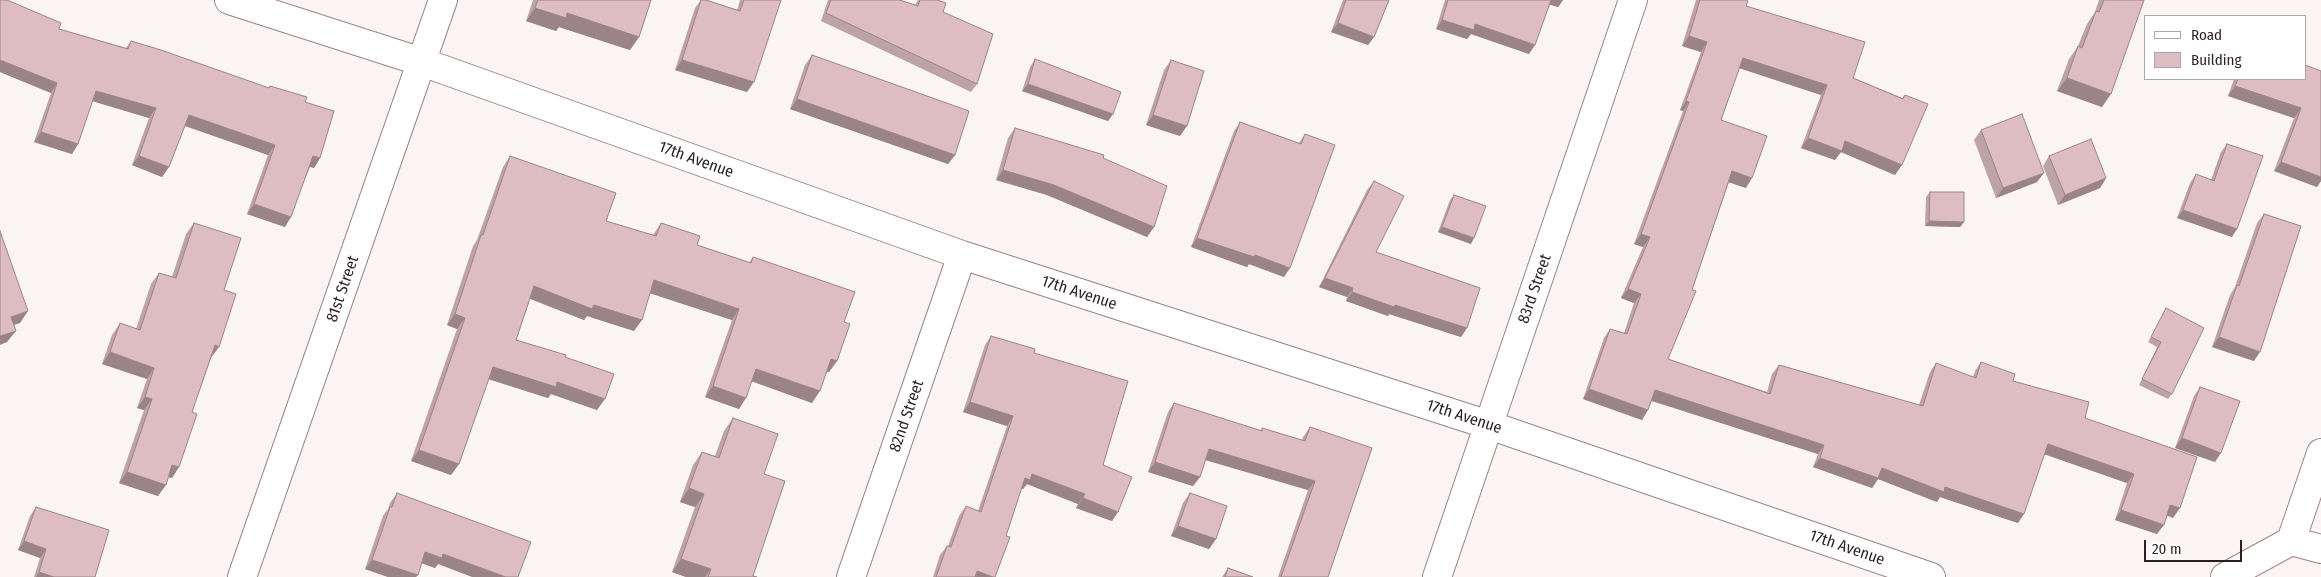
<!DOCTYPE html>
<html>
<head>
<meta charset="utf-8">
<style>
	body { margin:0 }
	#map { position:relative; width:2321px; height:577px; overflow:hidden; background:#fbf4f5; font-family:"Fira Sans Condensed",sans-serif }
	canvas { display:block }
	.legend { position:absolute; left:2144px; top:15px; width:162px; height:65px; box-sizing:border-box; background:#fff; border:1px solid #aaa5a6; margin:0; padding:6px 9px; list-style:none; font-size:15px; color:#2b1f20 }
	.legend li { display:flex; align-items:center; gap:10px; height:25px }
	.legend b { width:25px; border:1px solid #aaa5a6 }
	.scale { position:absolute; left:2144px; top:540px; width:98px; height:22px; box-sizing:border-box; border:2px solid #2b1f20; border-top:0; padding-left:6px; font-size:15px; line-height:18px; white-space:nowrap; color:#2b1f20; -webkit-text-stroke:4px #fff; paint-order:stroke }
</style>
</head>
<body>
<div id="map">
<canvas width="2321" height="577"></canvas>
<ul class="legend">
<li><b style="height:6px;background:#fff"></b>Road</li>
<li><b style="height:14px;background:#ddbdc1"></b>Building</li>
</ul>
<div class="scale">20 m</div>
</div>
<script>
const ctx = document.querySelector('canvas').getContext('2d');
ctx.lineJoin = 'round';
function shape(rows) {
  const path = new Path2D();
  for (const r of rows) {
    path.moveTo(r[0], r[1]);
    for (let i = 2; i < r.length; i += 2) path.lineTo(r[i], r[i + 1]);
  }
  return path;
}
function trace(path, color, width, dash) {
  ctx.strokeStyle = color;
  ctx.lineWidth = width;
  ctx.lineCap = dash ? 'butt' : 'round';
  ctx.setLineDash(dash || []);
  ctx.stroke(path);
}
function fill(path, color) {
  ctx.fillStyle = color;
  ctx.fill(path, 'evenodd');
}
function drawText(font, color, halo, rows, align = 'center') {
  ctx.font = font + ' "Fira Sans Condensed",sans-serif';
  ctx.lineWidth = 4;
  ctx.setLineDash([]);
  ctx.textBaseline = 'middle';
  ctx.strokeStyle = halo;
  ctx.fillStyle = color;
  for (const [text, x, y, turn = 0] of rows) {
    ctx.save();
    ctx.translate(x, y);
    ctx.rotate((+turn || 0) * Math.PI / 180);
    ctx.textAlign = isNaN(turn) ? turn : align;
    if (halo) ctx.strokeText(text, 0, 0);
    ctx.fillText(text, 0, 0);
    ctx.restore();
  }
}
const minor = shape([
	[229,0,422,62,962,255,1489,425,1931,577],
	[2291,541,2321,453],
	[242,577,443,0],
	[851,577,962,255],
	[1437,577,1633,0],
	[2225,577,2291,541,2321,549]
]);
const wall = shape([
	[0,0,59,29,126,48,131,41,268,88,270,86,305,102,320,158,314,168,310,167,285,227,247,214,268,155,185,125,169,167,162,177,132,165,149,118,92,101,78,144,72,154,34,142,51,93,0,72],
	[533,0,651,0,639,37,630,50,559,27,556,31,526,21],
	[701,0,706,0,737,10,740,0,781,0,747,92,675,70,695,8],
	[828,0,900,0,915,5,918,0,937,0,977,84,971,92,821,21],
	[1343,0,1389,0,1374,37,1368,45,1331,32],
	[1445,0,1563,0,1558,7,1550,4,1529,54,1471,34,1467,39,1436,29],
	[1696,0,1746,0,1746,6,1853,78,1902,98,1905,95,1895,175,1841,152,1835,160,1801,148,1821,95,1739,68,1721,120,1746,188,1729,182,1668,359,1767,392,1772,374,1779,365,1919,405,1930,372,1936,363,1973,377,1975,371,1981,362,2013,381,2085,418,2173,518,2167,515,2157,534,2115,520,2127,483,2044,454,2018,523,1940,497,1937,502,1878,479,1872,488,1813,467,1818,454,1652,401,1642,420,1583,399,1604,338,1610,329,1624,333,1634,303,1621,298,1643,247,1634,244,1683,111,1680,110,1701,52,1682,46],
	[2099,0,2144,0,2102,107,2057,91,2069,59,2078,46,2087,24,2095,12],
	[812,55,955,155,948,164,790,109,805,65],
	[1035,59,1113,114,1108,121,1022,91,1030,67],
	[1171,60,1180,136,1146,125,1164,70],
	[2321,71,2321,181,2317,187,2274,171,2294,118,2228,96,2234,79,2305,79],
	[1240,122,1299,143,1305,134,1284,277,1249,264,1247,267,1191,247,1234,131],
	[1015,128,1103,158,1154,227,1147,237,1047,195,996,180,1008,138],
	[1981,130,2037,182,1996,198,1974,140],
	[2227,144,2232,237,2177,218,2190,183,2196,174,2211,180,2221,152],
	[510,156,606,221,653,235,661,223,697,245,749,263,753,257,844,322,837,361,829,372,827,372,812,403,752,381,739,409,705,397,732,320,650,293,634,331,587,316,584,320,530,299,516,340,565,357,597,410,551,394,548,398,488,379,459,464,451,475,411,461,457,329,447,325,473,246,477,240,503,167],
	[2049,156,2106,178,2100,188,2058,205,2043,166],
	[1374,181,1376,252,1467,328,1461,337,1389,314,1388,316,1346,301,1347,297,1319,287,1367,190],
	[1930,192,1964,222,1960,227,1925,226,1926,197],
	[1454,195,1471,244,1438,232,1450,200],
	[2264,214,2254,361,2212,347,2230,295,2235,287,2257,223],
	[194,223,224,290,211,358,192,412,179,467,172,478,168,477,158,496,119,483,144,410,137,408,147,379,102,364,112,335,120,323,136,329,151,284,159,273,172,277,186,234],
	[2166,308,2172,394,2168,399,2139,385,2157,347,2148,342,2163,314],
	[991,336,1034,353,1103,465,1118,512,1112,521,1076,508,1078,504,1027,484,1023,489,1021,489,1006,536,995,577,933,577,940,555,947,546,948,546,959,516,966,506,978,511,1007,426,963,412,985,345],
	[2200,387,2215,462,2175,448,2194,396],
	[1174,403,1261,431,1262,428,1302,440,1303,437,1310,427,1328,577,1278,577,1308,490,1205,460,1200,477,1193,486,1148,472,1168,412],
	[733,418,764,474,753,576,757,577,686,577,672,572,695,507,680,502,693,465,702,452,715,456,724,431],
	[397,493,438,564,435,568,422,563,416,577,388,577,365,569,383,516,388,509,390,503],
	[1190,493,1216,539,1209,549,1171,536,1183,503],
	[36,507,95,577,34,577,40,558,18,550,30,516],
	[1228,568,1253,577,1222,577]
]);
const shadedWall = shape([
	[1550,0,1563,0,1558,7,1547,4],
	[535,8,567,13,639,37,630,50,559,27,556,31,526,21],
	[1442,20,1475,24,1535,45,1529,54,1471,34,1467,39,1436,29],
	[1338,23,1374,37,1368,45,1331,32],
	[1689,36,1707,42,1701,52,1682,46],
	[1743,58,1827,85,1821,95,1736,67],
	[0,60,57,83,51,93,0,72],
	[682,60,754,82,747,92,675,70],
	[2067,78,2111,94,2102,107,2057,91],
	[1028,84,1113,114,1108,121,1022,91],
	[2235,86,2301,108,2294,118,2228,96],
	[96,91,156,108,149,118,89,100],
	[797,99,955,155,948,164,790,109],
	[1686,101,1689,102,1683,111,1680,110],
	[189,115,275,145,268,155,182,125],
	[1153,115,1187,126,1180,136,1146,125],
	[41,132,78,144,72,154,34,142],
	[1808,138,1845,141,1902,165,1895,175,1841,152,1835,160,1801,148],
	[139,156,169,167,162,177,132,165],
	[313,156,320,158,314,168,307,166],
	[2281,162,2321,177,2321,181,2317,187,2274,171],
	[1003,170,1054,185,1154,227,1147,237,1047,195,996,180],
	[1732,171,1752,178,1746,188,1725,181],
	[2044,173,2037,182,1996,198,2003,188],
	[2106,178,2100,188,2058,205,2065,195],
	[254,204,291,217,285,227,247,214],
	[2183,210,2237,229,2232,237,2177,218],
	[1929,221,1964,222,1960,227,1925,226],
	[1442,227,1474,238,1471,244,1438,232],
	[1641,234,1650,237,1643,247,1634,244],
	[1197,238,1255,255,1290,268,1284,277,1249,264,1247,267,1191,247],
	[1325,278,1353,288,1347,297,1319,287],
	[654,280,739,309,732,320,646,292],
	[534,286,642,320,634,331,587,316,584,320,526,297],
	[1628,289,1641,294,1634,303,1621,298],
	[1352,292,1395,305,1467,328,1461,337,1389,314,1388,316,1346,301],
	[28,311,20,323,3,329,11,317],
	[455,314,465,318,457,329,447,325],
	[16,331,7,342,0,345,0,336],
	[2219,337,2260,352,2254,361,2212,347],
	[215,345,219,347,211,358],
	[110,352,154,368,147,379,102,364],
	[831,359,837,361,829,372,824,370],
	[493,367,557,382,605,399,597,410,551,394,548,398,485,378],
	[756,369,820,391,812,403,748,380],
	[713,386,746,398,739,409,705,397],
	[1589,389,1648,410,1642,420,1583,399],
	[1655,390,1824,445,1818,454,1649,400],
	[145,397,152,399,144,410,137,408],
	[970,402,1013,416,1007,426,963,412],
	[2182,438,2221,453,2215,462,2175,448],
	[2048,444,2134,474,2127,483,2041,453],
	[1209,449,1315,481,1308,490,1202,459],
	[419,450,459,464,451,475,411,461],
	[1820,458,1882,468,1945,487,2024,514,2018,523,1940,497,1937,502,1878,479,1872,488,1813,467],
	[1155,462,1200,477,1193,486,1148,472],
	[172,465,179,467,172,478,164,476],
	[127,472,166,485,158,496,119,483],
	[1032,474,1085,494,1078,504,1027,484,1023,489,1018,488,1025,478],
	[689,488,704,494,695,507,680,502],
	[1083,498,1118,512,1112,521,1076,508],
	[2170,505,2180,508,2173,518,2163,514],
	[2121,510,2164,525,2157,534,2115,520],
	[1178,526,1216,539,1209,549,1171,536],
	[24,541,46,549,40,558,18,550],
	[425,552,443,554,506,577,472,577,438,564,435,568,418,562],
	[681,559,711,569,705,577,686,577,672,572],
	[372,560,418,575,416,577,388,577,365,569],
	[977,571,993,577,972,577],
	[39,572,54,577,36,577]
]);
const building = shape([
	[0,0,7,0,61,23,59,29,128,49,131,41,161,50,269,88,270,86,307,97,305,102,334,111,320,158,313,156,291,217,254,204,275,145,189,115,169,167,139,156,156,108,96,91,78,144,41,132,57,83,0,60,0,0],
	[538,0,651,0,639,37,567,13,566,18,535,8,538,0],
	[701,0,706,0,740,11,744,0,781,0,754,82,682,60,701,0],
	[831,0,900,0,918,6,920,0,937,0,946,3,943,12,993,34,977,84,826,13,831,0],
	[1346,0,1389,0,1374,37,1338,23,1346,0],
	[1448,0,1551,0,1535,45,1475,24,1474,30,1442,20,1448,0],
	[1700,0,1746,0,1748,1,1746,6,1865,42,1853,78,1903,99,1905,95,1928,104,1902,165,1845,141,1842,151,1808,138,1827,85,1743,58,1721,120,1767,136,1752,178,1732,171,1692,290,1696,291,1668,359,1770,394,1779,365,1923,406,1936,363,1976,378,1981,362,2015,374,2013,381,2089,402,2085,418,2197,457,2180,508,2170,505,2164,525,2121,510,2134,474,2048,444,2024,514,1945,487,1944,492,1882,468,1878,478,1820,458,1824,445,1655,390,1648,410,1589,389,1610,329,1627,334,1641,294,1628,289,1650,237,1641,234,1689,102,1686,101,1707,42,1689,36,1700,0],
	[2104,0,2144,0,2111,94,2067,78,2078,46,2082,48,2096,11,2099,12,2104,0],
	[812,55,969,111,955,155,797,99,812,55],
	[1035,59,1121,92,1113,114,1028,84,1035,59],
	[1171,60,1204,71,1187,126,1153,115,1171,60],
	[2305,65,2321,71,2321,177,2281,162,2301,108,2235,86,2238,79,2305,79,2305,65],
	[2022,114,2044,173,2003,188,1981,130,2022,114],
	[1240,122,1301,144,1305,134,1335,145,1290,268,1255,255,1254,257,1197,238,1240,122],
	[1015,128,1104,155,1103,158,1167,186,1154,227,1054,185,1003,170,1015,128],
	[2091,139,2106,178,2065,195,2049,156,2091,139],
	[2227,144,2263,156,2237,229,2183,210,2196,174,2214,181,2227,144],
	[510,156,616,193,606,221,656,236,661,223,700,236,697,245,751,263,753,257,855,292,844,322,850,324,837,361,831,359,820,391,756,369,746,398,713,386,739,309,654,280,642,320,594,305,592,309,534,286,516,340,566,355,565,357,614,374,605,399,557,382,556,387,493,367,459,464,419,450,465,318,455,314,481,235,483,235,510,156],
	[1374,181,1404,196,1376,252,1480,288,1467,328,1395,305,1394,307,1352,292,1353,288,1325,278,1374,181],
	[1930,192,1964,192,1964,222,1929,221,1930,192],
	[1454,195,1486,206,1474,238,1442,227,1454,195],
	[2264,214,2301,226,2260,352,2219,337,2237,285,2239,286,2264,214],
	[194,223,241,238,224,290,236,294,219,347,215,345,192,412,197,414,179,467,172,465,166,485,127,472,152,399,145,397,154,368,110,352,120,323,140,330,159,273,176,278,194,223],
	[0,231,28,311,11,317,16,331,0,336,0,231],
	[2166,308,2204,328,2172,394,2142,379,2161,342,2151,337,2166,308],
	[991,336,1035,349,1034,353,1128,381,1103,465,1132,477,1118,512,1083,498,1085,494,1032,474,1030,480,1025,478,1006,536,1010,537,995,577,993,577,977,571,975,577,936,577,947,546,951,547,966,506,981,512,1013,416,970,402,991,336],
	[2200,387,2240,401,2221,453,2182,438,2200,387],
	[1174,403,1262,431,1262,428,1305,441,1310,427,1372,448,1328,577,1281,577,1315,481,1209,449,1200,477,1155,462,1174,403],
	[733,418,778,434,764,474,785,481,753,576,757,577,708,577,711,569,681,559,704,494,689,488,702,452,719,458,733,418],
	[397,493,531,542,518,577,506,577,443,554,442,558,425,552,418,575,372,560,390,507,392,507,397,493],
	[1190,493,1227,506,1216,539,1178,526,1190,493],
	[36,507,109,530,95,577,54,577,39,572,46,549,24,541,36,507],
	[1228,568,1253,577,1225,577,1228,568]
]);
const streetNames = [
	["17th Avenue",696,160,20],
	["81st Street",343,289,-71],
	["83rd Street",1535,289,-71],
	["17th Avenue",1079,293,18],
	["82nd Street",907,416,-71],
	["17th Avenue",1464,417,18],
	["17th Avenue",1847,548,19]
];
trace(minor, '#9f8185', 30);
trace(minor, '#fff', 28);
fill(wall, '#bea3a6');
fill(shadedWall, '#9b8487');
fill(building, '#ddbdc1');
trace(building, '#9b8487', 1);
drawText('16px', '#2b1f20', '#fff', streetNames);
</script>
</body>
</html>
